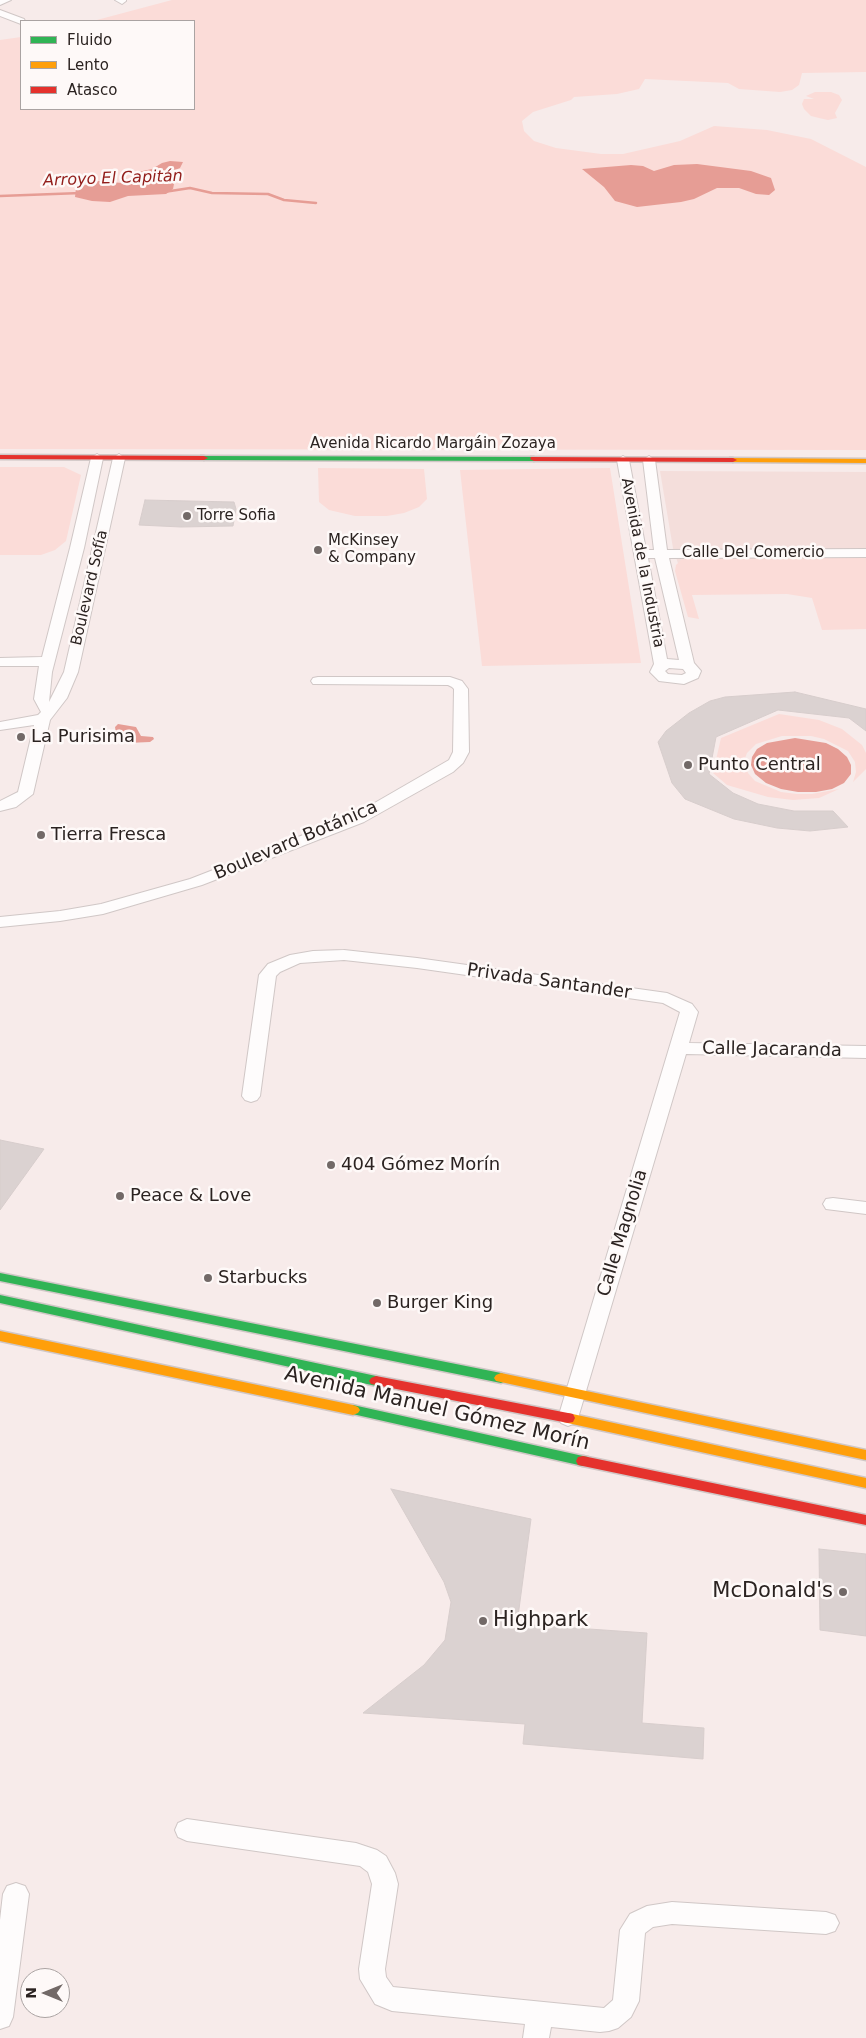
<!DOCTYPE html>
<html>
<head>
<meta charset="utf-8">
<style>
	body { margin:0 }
	#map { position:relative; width:866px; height:2038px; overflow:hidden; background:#f7ebea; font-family:"DejaVu Sans",sans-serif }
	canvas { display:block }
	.legend { position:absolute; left:20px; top:20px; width:175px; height:90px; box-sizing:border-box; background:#fef9f8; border:1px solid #aaa3a2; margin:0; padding:6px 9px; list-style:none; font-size:15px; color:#2b2321 }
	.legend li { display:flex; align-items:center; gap:10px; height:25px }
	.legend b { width:25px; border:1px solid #aaa3a2 }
	.north { position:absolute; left:20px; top:1968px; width:50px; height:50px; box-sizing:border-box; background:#fef9f8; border:1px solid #aaa3a2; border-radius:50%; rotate:270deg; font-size:14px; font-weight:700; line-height:20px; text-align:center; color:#2b2321 }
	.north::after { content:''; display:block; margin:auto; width:18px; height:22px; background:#726967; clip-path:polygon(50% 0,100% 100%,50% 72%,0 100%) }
</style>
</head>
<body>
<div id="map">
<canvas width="866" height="2038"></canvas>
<ul class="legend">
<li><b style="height:6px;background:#30b455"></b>Fluido</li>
<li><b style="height:6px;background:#ff9f0a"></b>Lento</li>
<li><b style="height:6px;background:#e5322d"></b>Atasco</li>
</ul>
<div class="north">N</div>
</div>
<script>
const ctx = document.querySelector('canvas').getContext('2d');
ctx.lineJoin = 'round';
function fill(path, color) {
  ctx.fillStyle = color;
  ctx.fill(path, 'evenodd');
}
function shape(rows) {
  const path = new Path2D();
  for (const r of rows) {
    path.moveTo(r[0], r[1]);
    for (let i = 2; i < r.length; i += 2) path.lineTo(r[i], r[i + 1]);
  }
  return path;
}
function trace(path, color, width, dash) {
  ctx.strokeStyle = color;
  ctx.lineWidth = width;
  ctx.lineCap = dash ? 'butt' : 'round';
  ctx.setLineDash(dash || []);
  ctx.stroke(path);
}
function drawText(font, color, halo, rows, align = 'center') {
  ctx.font = font + ' "DejaVu Sans",sans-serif';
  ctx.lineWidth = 5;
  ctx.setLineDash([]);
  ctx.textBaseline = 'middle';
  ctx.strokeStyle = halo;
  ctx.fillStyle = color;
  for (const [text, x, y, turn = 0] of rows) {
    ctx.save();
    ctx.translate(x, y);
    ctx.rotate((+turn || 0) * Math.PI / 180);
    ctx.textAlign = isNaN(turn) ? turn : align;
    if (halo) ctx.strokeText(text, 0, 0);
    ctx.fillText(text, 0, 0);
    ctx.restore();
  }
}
const built = shape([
	[660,471,866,472,866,592,687,591,673,548]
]);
const green = shape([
	[172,0,866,0,866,72,802,73,799,85,792,90,780,92,739,89,728,83,645,79,639,89,617,94,574,97,571,100,533,112,522,121,524,131,534,141,556,148,601,154,623,154,680,141,714,126,767,130,811,139,866,167,866,450,0,449,0,40,21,37,21,109,194,109,194,21,93,21],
	[815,92,831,92,839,95,842,100,835,113,837,118,828,120,819,118,811,116,804,109,802,104,804,99,814,99,806,96],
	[0,467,64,467,81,475,66,541,55,550,41,555,0,555],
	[318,468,424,469,427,499,419,507,404,513,387,516,355,516,329,510,319,502],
	[610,468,641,663,482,666,460,470],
	[866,557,866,629,822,630,812,598,787,594,692,595,699,619,688,617,675,571,676,565,681,560,690,558],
	[779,714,819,720,842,729,862,745,866,753,866,769,853,782,856,772,855,762,848,751,824,739,811,736,782,736,756,744,747,753,744,761,748,773,755,781,781,792,797,794,812,794,839,789,819,798,793,800,768,797,727,785,713,773,721,738]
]);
const water = shape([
	[170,161,183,162,180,168,162,175,172,178,171,182,174,184,173,189,166,194,128,196,110,202,92,201,75,197,76,188,98,181,135,184,143,180,133,173,152,169,162,163],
	[697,164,751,171,771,178,775,190,769,195,756,194,739,188,717,188,694,199,681,202,637,207,615,201,604,187,582,169,631,165,643,166,654,171,674,165],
	[118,724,136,727,141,736,153,737,154,739,150,742,127,743,124,739,127,735,122,732,116,733,115,727],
	[795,738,826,743,838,749,847,757,851,765,851,774,844,783,832,789,816,792,798,792,781,789,766,783,755,774,751,765,752,757,757,749,767,743]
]);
const stream = shape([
	[164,192,190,188,212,193,268,194,284,200,316,203],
	[0,196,81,193]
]);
const building = shape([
	[145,500,234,502,236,509,233,526,181,527,139,525,145,500],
	[795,692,866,709,866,731,849,718,778,710,716,737,709,774,733,793,758,804,794,811,833,811,848,827,810,831,777,828,734,819,685,799,672,783,658,742,666,731,689,713,710,701,725,697,795,692],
	[0,1140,44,1149,0,1210,0,1140],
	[391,1489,531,1519,517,1624,647,1633,642,1723,704,1728,703,1759,523,1744,525,1724,363,1713,424,1665,445,1640,451,1602,444,1582,391,1489],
	[819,1549,866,1554,866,1636,820,1630,819,1549]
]);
const street = shape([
	[0,0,11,0,0,5,0,0],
	[115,0,126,0,126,1,122,4,115,0],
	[0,10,24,19,25,21,21,21,21,24,0,16,0,10],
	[97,454,103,458,84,548,52,672,49,702,64,672,113,458,119,454,125,458,78,672,67,698,50,720,33,794,16,807,0,811,0,801,18,792,34,725,0,730,0,722,38,715,41,712,34,699,39,666,0,666,0,658,42,657,70,548,91,458,97,454],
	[623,456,629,460,646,550,654,550,643,460,649,456,655,460,667,550,866,549,866,557,669,558,694,663,701,671,698,678,684,684,659,681,650,672,654,664,617,460,623,456],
	[648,558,655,558,679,660,667,659,648,558],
	[669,668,683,669,686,673,682,675,668,674,665,671,669,668],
	[318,677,450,677,462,681,468,689,469,752,463,763,453,772,364,822,202,885,103,914,60,921,0,927,0,917,60,911,101,904,190,879,352,816,449,760,453,752,454,689,452,687,448,685,313,684,311,681,313,678,318,677],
	[344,950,417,958,667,993,692,1004,698,1012,689,1043,866,1046,866,1058,686,1054,578,1418,575,1423,568,1426,561,1423,558,1418,680,1012,663,1003,417,968,344,960,300,963,280,972,276,976,260,1096,257,1100,251,1102,245,1100,242,1096,259,975,268,964,290,955,313,951,344,950],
	[833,1198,866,1202,866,1214,826,1209,823,1204,826,1199,833,1198],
	[187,1819,356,1843,377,1850,386,1856,395,1873,398,1884,385,1969,386,1977,393,1987,604,2008,613,2000,620,1930,630,1914,647,1906,672,1902,826,1912,835,1915,839,1923,835,1931,826,1934,672,1924,653,1927,645,1933,639,2001,631,2017,618,2028,609,2031,600,2032,551,2027,549,2038,523,2038,525,2024,392,2011,375,2004,360,1979,359,1969,372,1884,368,1872,360,1866,187,1841,178,1837,175,1830,178,1823,187,1819],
	[16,1883,25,1886,29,1894,13,2017,9,2026,0,2029,0,1920,3,1894,7,1886,16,1883]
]);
const fast = shape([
	[201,456,534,457,538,459,534,461,204,460,200,458,201,456],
	[0,1273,501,1373,506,1375,508,1378,506,1381,501,1383,0,1281,0,1273],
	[0,1295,376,1376,381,1378,383,1381,381,1384,376,1386,0,1303,0,1295],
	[353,1405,583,1456,588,1457,590,1461,588,1465,583,1466,348,1413,346,1410,348,1407,353,1405]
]);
const slow = shape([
	[730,458,866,459,866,463,733,462,729,460,730,458],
	[0,1331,353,1405,358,1407,360,1410,358,1413,353,1415,0,1341,0,1331],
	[501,1373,866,1450,866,1460,496,1381,494,1378,496,1375,501,1373],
	[568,1413,866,1478,866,1488,563,1422,561,1418,563,1414,568,1413]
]);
const jam = shape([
	[0,455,204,456,208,458,204,460,0,459,0,455],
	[531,457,733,458,737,460,733,462,534,461,530,459,531,457],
	[376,1376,568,1413,573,1414,575,1418,573,1422,568,1423,371,1384,369,1381,371,1378,376,1376],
	[583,1456,866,1515,866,1525,578,1465,576,1461,578,1457,583,1456]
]);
const markers = [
	[187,516,5,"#726967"],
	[318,550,5,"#726967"],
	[21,737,5,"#726967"],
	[688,765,5,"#726967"],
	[41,835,5,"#726967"],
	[331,1165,5,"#726967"],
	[120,1196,5,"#726967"],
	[208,1278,5,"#726967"],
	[377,1303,5,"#726967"],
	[843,1592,5,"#726967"],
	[483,1621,5,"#726967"]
];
const farStreetnames = [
	["Avenida Ricardo Margáin Zozaya",433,444],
	["Calle Del Comercio",753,553],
	["Avenida de la Industria",642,563,79],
	["Boulevard Sofía",90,588,-77]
];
const farPoinames = [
	["Torre Sofia",197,516],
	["McKinsey",328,541],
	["& Company",328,558]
];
const farWaternames = [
	["Arroyo El Capitán",113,179,-2]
];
const poiNames = [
	["La Purisima",31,737],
	["Punto Central",698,765],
	["Tierra Fresca",51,835],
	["404 Gómez Morín",341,1165],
	["Peace & Love",130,1196],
	["Starbucks",218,1278],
	["Burger King",387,1303]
];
const streetNames = [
	["Boulevard Botánica",296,841,-23],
	["Privada Santander",549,982,8],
	["Calle Jacaranda",772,1050,1],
	["Calle Magnolia",623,1233,-73]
];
const nearStreetnames = [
	["Avenida Manuel Gómez Morín",437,1409,13]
];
const nearPoinames = [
	["McDonald's",833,1592],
	["Highpark",493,1621,"left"]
];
fill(built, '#f4dedb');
fill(green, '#fbdcd8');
fill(water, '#e69d95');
trace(stream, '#e69d95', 2.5);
fill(building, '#dbd2d1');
trace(building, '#d7cdcc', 1);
trace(street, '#d0c7c6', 2);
trace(fast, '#d0c7c6', 3);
trace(slow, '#d0c7c6', 3);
trace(jam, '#d0c7c6', 3);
fill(street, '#fefcfc');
fill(fast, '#30b455');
fill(slow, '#ff9f0a');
fill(jam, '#e5322d');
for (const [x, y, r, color] of markers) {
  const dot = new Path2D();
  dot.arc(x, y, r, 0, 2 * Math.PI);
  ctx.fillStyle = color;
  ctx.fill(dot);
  trace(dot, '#fef9f8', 2);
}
drawText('15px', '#2b2321', '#fef9f8', farStreetnames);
drawText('15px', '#2b2321', '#fef9f8', farPoinames, 'left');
drawText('italic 16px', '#921d1a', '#fef9f8', farWaternames);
drawText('18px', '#2b2321', '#fef9f8', poiNames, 'left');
drawText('18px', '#2b2321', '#fef9f8', streetNames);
drawText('21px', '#2b2321', '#fef9f8', nearStreetnames);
drawText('21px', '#2b2321', '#fef9f8', nearPoinames, 'right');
</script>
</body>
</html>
